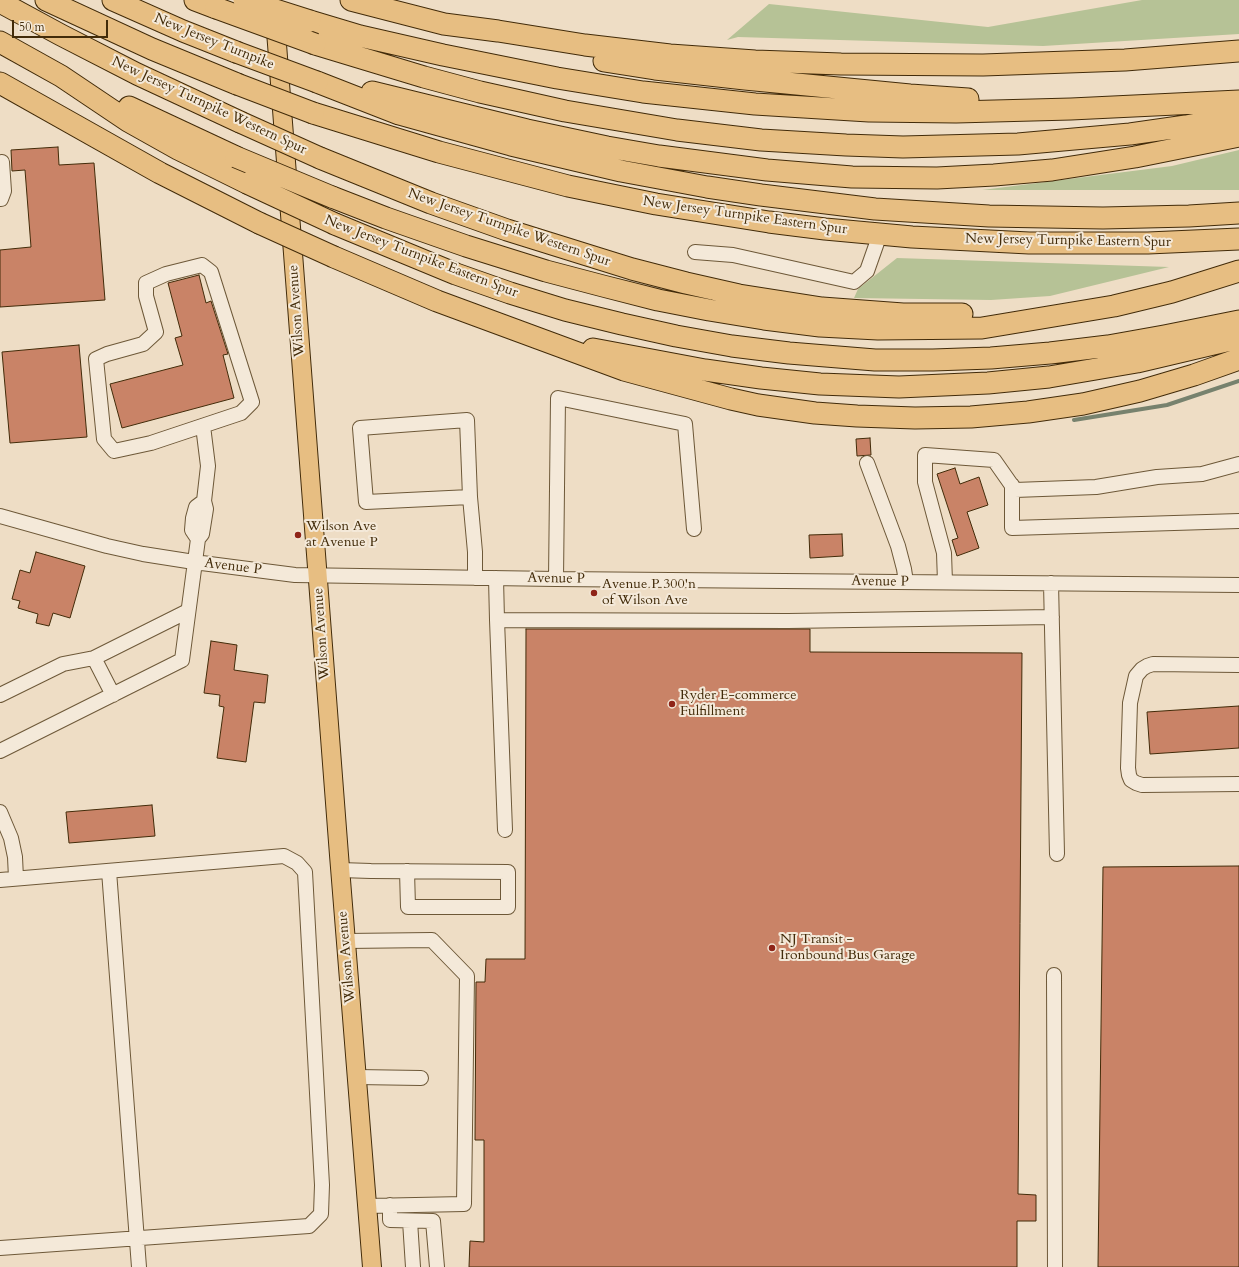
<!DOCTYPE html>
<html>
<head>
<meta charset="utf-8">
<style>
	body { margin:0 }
	#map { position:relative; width:1239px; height:1267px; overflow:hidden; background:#eeddc5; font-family:Cardo,serif }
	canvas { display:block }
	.scale { position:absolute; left:12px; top:20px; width:96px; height:18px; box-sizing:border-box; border:2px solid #422b09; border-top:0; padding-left:5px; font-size:12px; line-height:14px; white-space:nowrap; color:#422b09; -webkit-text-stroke:3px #f4e9d9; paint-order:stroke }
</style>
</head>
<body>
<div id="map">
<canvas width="1239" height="1267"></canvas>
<div class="scale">50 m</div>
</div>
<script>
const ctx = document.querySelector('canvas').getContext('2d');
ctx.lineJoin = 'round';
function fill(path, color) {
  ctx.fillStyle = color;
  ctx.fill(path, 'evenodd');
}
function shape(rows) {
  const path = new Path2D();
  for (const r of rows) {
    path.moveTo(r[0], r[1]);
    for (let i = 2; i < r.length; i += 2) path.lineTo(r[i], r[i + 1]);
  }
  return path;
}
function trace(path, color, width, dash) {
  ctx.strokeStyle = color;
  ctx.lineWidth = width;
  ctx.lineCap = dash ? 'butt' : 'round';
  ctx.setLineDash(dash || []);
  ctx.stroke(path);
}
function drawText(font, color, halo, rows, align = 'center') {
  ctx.font = font + ' Cardo,serif';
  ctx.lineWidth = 4;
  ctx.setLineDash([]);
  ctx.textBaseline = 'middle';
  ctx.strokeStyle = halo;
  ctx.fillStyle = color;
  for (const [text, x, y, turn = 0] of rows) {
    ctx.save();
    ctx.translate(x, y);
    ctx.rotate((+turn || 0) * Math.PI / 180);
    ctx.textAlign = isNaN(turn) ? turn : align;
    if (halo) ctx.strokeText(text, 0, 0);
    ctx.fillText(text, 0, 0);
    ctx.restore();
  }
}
const green = shape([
	[1142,0,1239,0,1239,34,1043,46,738,37,727,40,769,4,988,27],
	[1239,150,1239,190,982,190,1172,166],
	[897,258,1169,267,1050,296,991,300,854,298,858,289]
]);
const stream = shape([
	[1074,420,1167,405,1239,381]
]);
const building = shape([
	[58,147,59,165,94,163,105,300,0,307,0,250,31,247,25,170,12,171,11,150,58,147],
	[199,275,206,303,211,301,228,354,223,355,234,398,122,428,110,384,183,365,175,338,182,336,168,283,199,275],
	[79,345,87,437,10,443,2,352,79,345],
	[870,438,871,455,857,456,856,439,870,438],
	[955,468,960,484,979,477,988,505,967,512,979,548,957,556,952,540,958,538,937,474,955,468],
	[842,534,843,556,810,558,809,535,842,534],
	[36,552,85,566,70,618,53,613,49,626,36,623,38,614,18,608,20,601,12,599,20,570,30,573,36,552],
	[526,629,810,629,810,652,1022,653,1018,1194,1036,1195,1036,1221,1017,1221,1017,1267,469,1267,470,1241,484,1242,484,1140,475,1140,476,982,485,982,486,959,525,959,526,629],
	[211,641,237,645,234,670,268,675,265,703,254,702,246,762,217,758,224,707,219,706,220,695,204,693,211,641],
	[1239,706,1239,748,1150,754,1147,712,1239,706],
	[152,805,155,836,69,843,66,812,152,805],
	[1239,866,1239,1267,1098,1267,1103,867,1239,866]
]);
const minor = shape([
	[0,199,1,199,4,191,2,162],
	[695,252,733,255,854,282,867,271,880,234],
	[202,265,211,272,252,402,241,413,151,443,114,451,104,439,96,359,107,354,143,344,156,332,146,296,146,283,166,274,202,265],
	[467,420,470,497,366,502,360,428,467,420],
	[867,463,898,546,904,569,906,582],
	[1012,485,1012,528,1239,521],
	[470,497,475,552,475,578],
	[0,516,107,546,143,554,194,562,295,575,556,579,1239,585],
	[198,539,192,530,193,518,196,507,204,501],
	[496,578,497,620,788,621,1052,617],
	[556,579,558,398,685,424,694,529],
	[945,582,944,553,925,482,925,455,994,460,1015,490,1096,487,1157,477,1202,474,1239,464],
	[1051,583,1057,854],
	[497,620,505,830],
	[1239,665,1153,664,1147,666,1142,669,1136,676,1130,703,1128,768,1129,775,1131,780,1136,783,1142,785,1239,784],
	[0,695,63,664,94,658],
	[113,695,94,658,188,611],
	[0,751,182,660,198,539,202,534,206,509,204,501,208,466,203,426],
	[0,812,11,838,15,857,16,878],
	[340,870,371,871,508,872,508,907,408,907,407,871],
	[109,871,139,1267],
	[0,880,284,856,297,863,305,872,322,1185,321,1214,309,1226,0,1248],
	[346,941,432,940,467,976,464,1204,367,1206],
	[1054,975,1055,1267],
	[357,1077,421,1078],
	[390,1205,390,1220,433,1221,437,1267],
	[410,1221,413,1267]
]);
const major = shape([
	[275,18,339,855,372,1267]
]);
const highway = shape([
	[46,0,152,49,237,84],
	[113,0,183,31,236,52],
	[195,0,216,8],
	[351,0,444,24,498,31,585,45,670,55,755,61,841,64,983,65,1125,60,1239,51],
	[0,2,61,35,137,74,240,122],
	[310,21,360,36,443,55,557,78,643,92,755,104,869,111,956,112,1071,109,1239,101],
	[0,42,61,76,128,121,178,149,247,183],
	[315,44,424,77,480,92,565,111,677,130,761,140,846,145,903,147,1018,144,1130,134,1186,126,1239,116],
	[604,61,655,69,745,79,910,95,968,99],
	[317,82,399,114,511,145,621,171,707,187,761,195,875,209,989,216,1103,218,1189,216,1239,213],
	[0,83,160,173,259,223],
	[372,92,527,130,607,147,659,156,767,170,852,177,937,178,994,175,1052,170,1135,157,1239,136],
	[129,107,236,157],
	[313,113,439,152,568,186,656,204,769,222,825,229,912,237,1029,243,1148,243,1239,239],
	[320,158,431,203,507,230,632,269,686,283,739,295,822,308,903,314,962,314],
	[332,197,386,218,466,246,546,271,603,286,658,300,709,310,764,319,820,326,878,329,982,328,1114,306,1172,292,1239,271],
	[335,224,456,274,510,293,565,310,622,324,676,336,732,346,789,353,875,360,933,360,991,358,1050,353,1108,346,1164,336,1239,321],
	[334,257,437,301,624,370,731,399,758,405,815,413,857,416,915,418,971,417,1028,412,1083,404,1140,391,1194,375,1239,359],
	[593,349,705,370,761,378,820,384,899,387,988,383,1049,377,1137,362,1239,338]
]);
const highwayBridge = shape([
	[244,0,310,21],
	[216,8,315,44],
	[236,52,317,82],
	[237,84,313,113],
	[240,122,320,158],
	[236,157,332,197],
	[247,183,335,224],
	[259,223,334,257]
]);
const markers = [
	[298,535,4,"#8f2418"],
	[594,593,4,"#8f2418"],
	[672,704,4,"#8f2418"],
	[772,948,4,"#8f2418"]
];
const streetNames = [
	["New Jersey Turnpike",214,42,22],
	["New Jersey Turnpike Western Spur",209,106,25],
	["New Jersey Turnpike Eastern Spur",745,216,8],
	["New Jersey Turnpike Western Spur",509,228,19],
	["New Jersey Turnpike Eastern Spur",1068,241,1],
	["New Jersey Turnpike Eastern Spur",421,257,21],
	["Wilson Avenue",297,311,-94],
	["Avenue P",233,567,7],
	["Avenue P",556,579,1],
	["Avenue P",880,582,1],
	["Wilson Avenue",322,634,-94],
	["Wilson Avenue",347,957,-95]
];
const poiNames = [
	["Wilson Ave",306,527],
	["at Avenue P",306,543],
	["Avenue P 300'n",602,585],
	["of Wilson Ave",602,601],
	["Ryder E-commerce",680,696],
	["Fulfillment",680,712],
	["NJ Transit -",780,940],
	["Ironbound Bus Garage",780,956]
];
fill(green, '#b6c296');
trace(stream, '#77826e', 4);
fill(building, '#c98367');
trace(building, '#422b09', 1);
trace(minor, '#6d5838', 16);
trace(major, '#422b09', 20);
trace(highway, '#422b09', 23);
trace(minor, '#f4e9d9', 14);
trace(major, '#e7be82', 18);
trace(highway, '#e7be82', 21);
trace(highwayBridge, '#422b09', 23, []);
trace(highwayBridge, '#e7be82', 21);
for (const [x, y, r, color] of markers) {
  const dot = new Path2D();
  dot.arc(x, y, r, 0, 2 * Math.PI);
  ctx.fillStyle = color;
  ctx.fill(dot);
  trace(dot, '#f4e9d9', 1.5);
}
drawText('14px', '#422b09', '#f4e9d9', streetNames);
drawText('14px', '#422b09', '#f4e9d9', poiNames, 'left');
</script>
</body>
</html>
